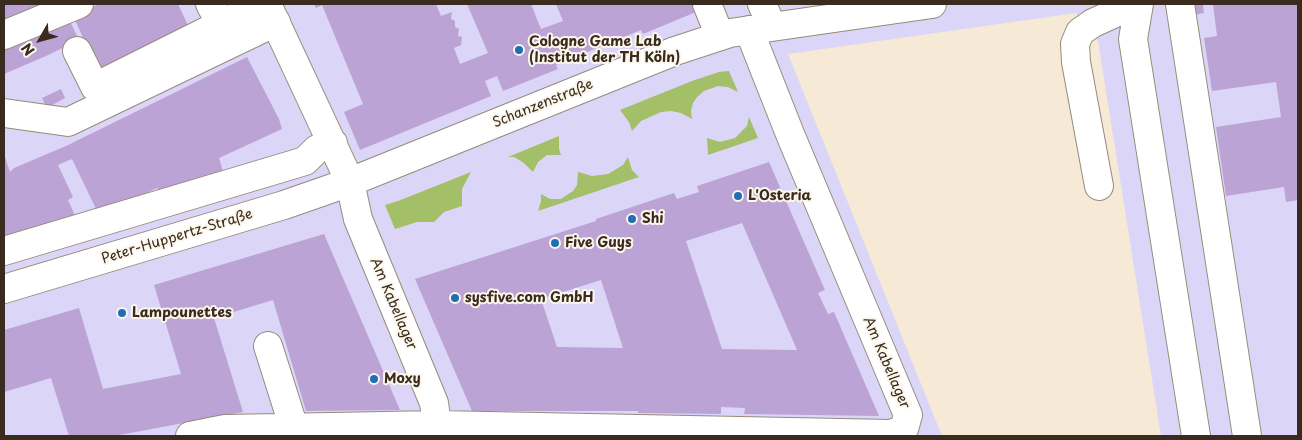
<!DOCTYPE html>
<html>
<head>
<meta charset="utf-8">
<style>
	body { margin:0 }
	#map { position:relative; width:1302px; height:440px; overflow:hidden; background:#f6e9d5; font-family:"Playpen Sans",sans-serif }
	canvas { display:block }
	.frame { position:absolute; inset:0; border:5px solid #3b2a1e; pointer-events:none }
	.north { position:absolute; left:15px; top:15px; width:50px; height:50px; -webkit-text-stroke:4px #fbf7ec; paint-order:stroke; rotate:232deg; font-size:14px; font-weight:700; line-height:20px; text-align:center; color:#3b2a1e }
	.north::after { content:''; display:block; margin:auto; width:18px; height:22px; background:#3b2a1e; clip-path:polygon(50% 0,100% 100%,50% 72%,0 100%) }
</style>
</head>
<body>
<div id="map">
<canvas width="1302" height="440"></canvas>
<div class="frame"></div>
<div class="north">N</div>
</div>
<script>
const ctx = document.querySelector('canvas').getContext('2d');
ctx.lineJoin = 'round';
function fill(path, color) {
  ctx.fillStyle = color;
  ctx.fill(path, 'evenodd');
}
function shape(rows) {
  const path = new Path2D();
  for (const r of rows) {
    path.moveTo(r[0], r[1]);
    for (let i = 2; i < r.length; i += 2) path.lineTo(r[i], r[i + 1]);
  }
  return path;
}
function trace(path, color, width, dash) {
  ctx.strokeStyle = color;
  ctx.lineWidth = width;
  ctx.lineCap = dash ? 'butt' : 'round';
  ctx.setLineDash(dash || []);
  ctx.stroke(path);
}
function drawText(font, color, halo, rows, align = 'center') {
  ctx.font = font + ' "Playpen Sans",sans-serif';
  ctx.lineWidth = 4;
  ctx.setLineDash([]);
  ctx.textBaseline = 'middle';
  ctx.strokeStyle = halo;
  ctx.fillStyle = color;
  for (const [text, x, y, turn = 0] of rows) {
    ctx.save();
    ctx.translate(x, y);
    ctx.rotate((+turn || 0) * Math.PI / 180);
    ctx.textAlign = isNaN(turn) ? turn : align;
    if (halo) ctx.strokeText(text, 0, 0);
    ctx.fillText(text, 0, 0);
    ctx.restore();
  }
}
const built = shape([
	[4,4,1298,4,1298,436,1161,436,1098,41,1076,13,788,54,942,436,4,436]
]);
const green = shape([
	[729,71,738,92,728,87,718,86,704,91,697,97,693,103,691,111,692,119,681,113,671,111,661,112,641,121,632,131,629,122,620,110,692,81,719,72],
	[749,117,758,138,708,155,707,138,720,142,735,138,747,126],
	[559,136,559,149,561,155,547,155,538,162,533,172,524,163,514,157,508,157],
	[628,157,632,170,639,177,538,211,541,201,541,194,550,199,561,199,573,191,577,185,578,172,592,176,608,174,623,165],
	[471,172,462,189,462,206,444,212,434,222,417,222,395,229,385,205,398,201]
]);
const building = shape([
	[4,4,59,4,4,29],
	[99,4,178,4,192,34,101,76,73,16],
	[314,4,436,4,441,16,452,12,451,19,455,21,455,27,459,29,458,36,462,37,461,45,454,48,460,64,488,53,467,4,531,4,541,29,563,21,556,4,693,4,696,12,643,34,641,30,556,65,558,69,503,91,497,76,485,81,491,96,360,150,344,112,363,104,322,5,316,8],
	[1192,4,1203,4,1204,13,1194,15],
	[1213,4,1298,4,1298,200,1286,202,1284,187,1226,196,1216,127,1281,117,1276,82,1212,91,1204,38,1217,36],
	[68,17,79,40,46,56,4,74,4,46],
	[247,57,279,119,282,129,219,158,225,178,163,197,157,188,99,215,72,159,58,165,73,197,68,200,78,222,4,244,4,154,10,172,14,168,66,146],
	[61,89,65,98,47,108,42,98],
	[769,162,825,290,818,293,828,314,834,312,879,416,744,414,745,408,721,407,721,414,638,413,638,411,472,411,415,279,596,221,596,219,674,193,677,199,699,192,697,186],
	[742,223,797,350,722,349,686,241],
	[601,280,623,348,557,347,541,299],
	[324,234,400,410,306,411,273,300,214,318,243,412,114,436,69,436,51,378,4,392,4,330,79,308,103,389,181,374,154,285]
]);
const minor = shape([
	[210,4,221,24,263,4],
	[267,4,350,182,358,219,434,403,437,425],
	[707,4,720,36],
	[762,4,772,27],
	[1139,4,1133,39,1196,436],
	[1180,4,1247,436],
	[4,35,79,4],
	[77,51,95,87,221,24],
	[4,113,68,122,276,22],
	[1099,186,1076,62,1075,44,1080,32,1093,23,1135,4],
	[4,251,305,161,317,149,333,143],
	[4,289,284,205,350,182,675,51,730,33,932,4],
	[268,346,294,428],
	[190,436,225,429,437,425,891,434,904,429,908,415,790,134,749,30]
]);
const markers = [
	[519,50,5,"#1f6fb2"],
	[738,196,5,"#1f6fb2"],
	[632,219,5,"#1f6fb2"],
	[555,243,5,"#1f6fb2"],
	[455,298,5,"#1f6fb2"],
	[122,313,5,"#1f6fb2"],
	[374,379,5,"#1f6fb2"]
];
const poiNames = [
	["Cologne Game Lab",529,42],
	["(Institut der TH Köln)",529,58],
	["L'Osteria",748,196],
	["Shi",642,219],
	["Five Guys",565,243],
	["sysfive.com GmbH",465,298],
	["Lampounettes",132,313],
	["Moxy",384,379]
];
const streetNames = [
	["Schanzenstraße",543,104,-22],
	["Peter-Huppertz-Straße",177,237,-17],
	["Am Kabellager",393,304,67],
	["Am Kabellager",886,363,67]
];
fill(built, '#dbd6f7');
fill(green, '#a3bf67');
fill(building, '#bba3d5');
trace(minor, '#988a7a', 30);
trace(minor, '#fff', 28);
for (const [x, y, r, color] of markers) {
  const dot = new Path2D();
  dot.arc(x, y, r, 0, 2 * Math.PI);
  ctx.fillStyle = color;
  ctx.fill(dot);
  trace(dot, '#fbf7ec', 2);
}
drawText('bold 14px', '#3b2a1e', '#fbf7ec', poiNames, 'left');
drawText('14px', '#3b2a1e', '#fbf7ec', streetNames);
</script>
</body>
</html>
